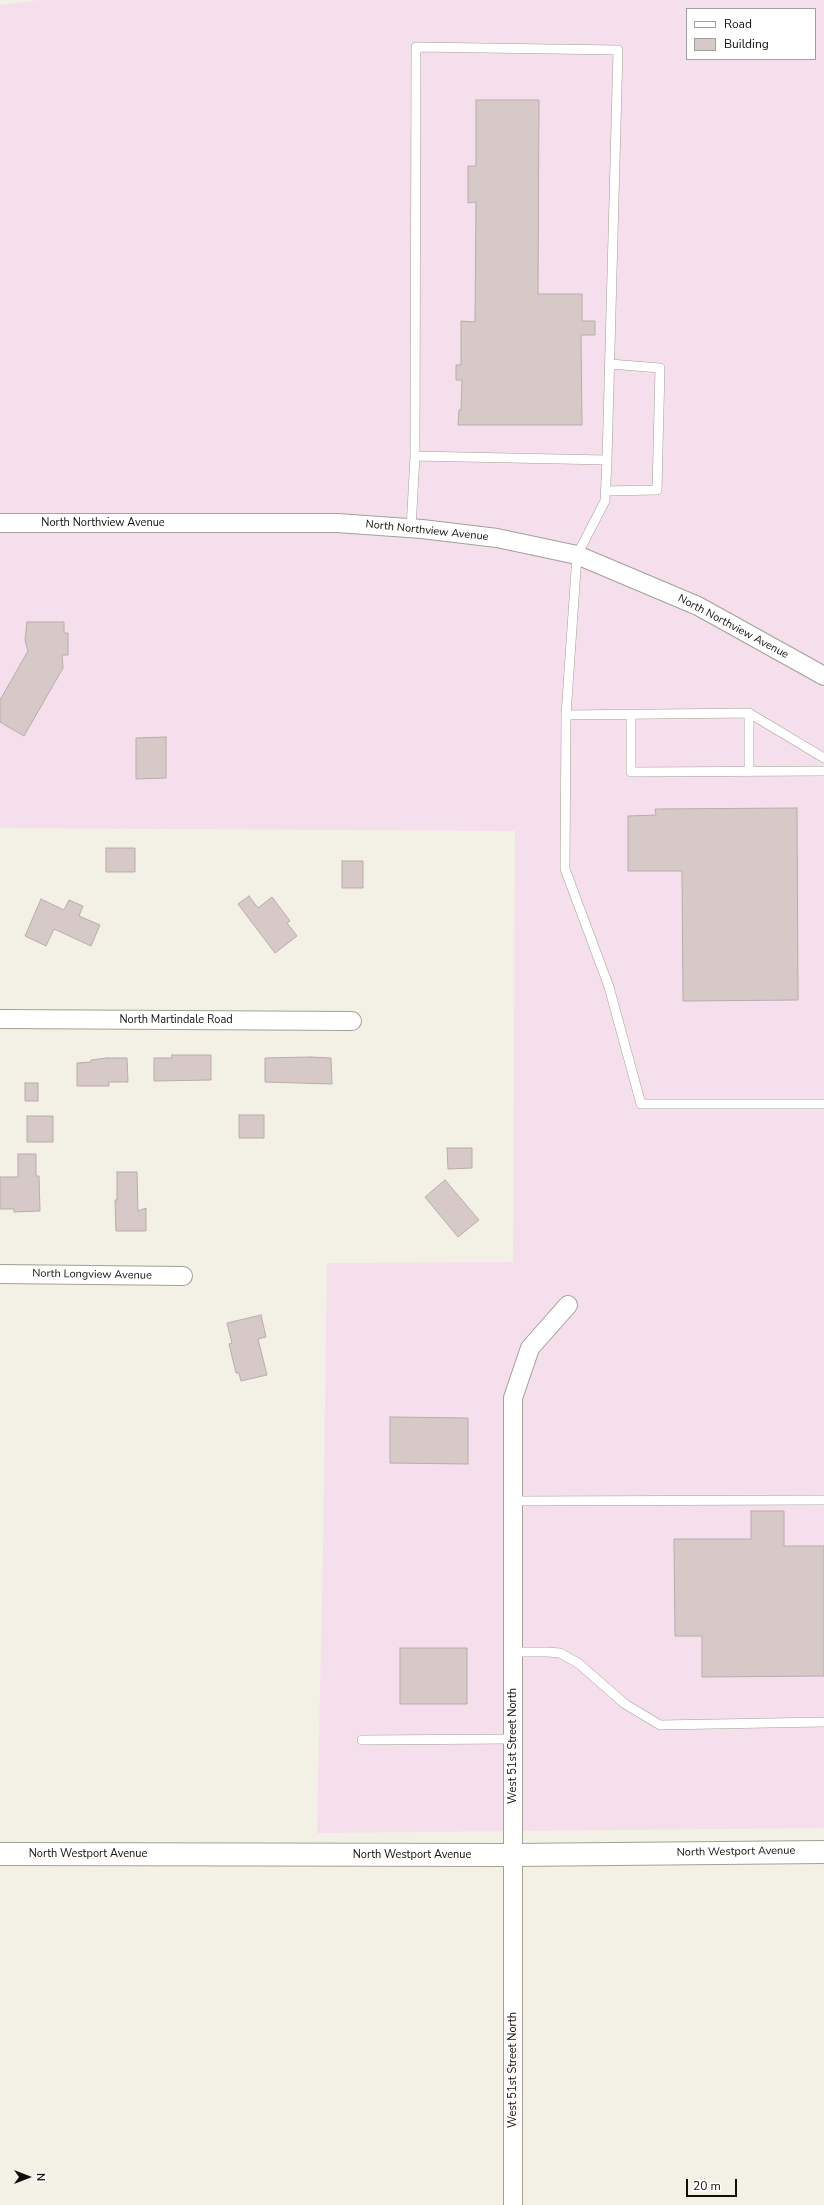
<!DOCTYPE html>
<html>
<head>
<meta charset="utf-8">
<style>
	body { margin:0 }
	#map { position:relative; width:824px; height:2205px; overflow:hidden; background:#f3f0e5; font-family:"Nunito Sans",sans-serif }
	canvas { display:block }
	.legend { position:absolute; left:686px; top:8px; width:130px; height:52px; box-sizing:border-box; background:#fff; border:1px solid #9f9f9d; margin:0; padding:5px 7px; list-style:none; font-size:12px; color:#100f0b }
	.legend li { display:flex; align-items:center; gap:8px; height:20px }
	.legend b { width:20px; border:1px solid #9f9f9d }
	.north { position:absolute; left:8px; top:2157px; width:40px; height:40px; -webkit-text-stroke:3px #fff; paint-order:stroke; rotate:90deg; font-size:11px; font-weight:700; line-height:16px; text-align:center; color:#100f0b }
	.north::after { content:''; display:block; margin:auto; width:14px; height:18px; background:#100f0b; clip-path:polygon(50% 0,100% 100%,50% 72%,0 100%) }
	.scale { position:absolute; left:686px; top:2179px; width:51px; height:18px; box-sizing:border-box; border:2px solid #100f0b; border-top:0; padding-left:5px; font-size:12px; line-height:14px; white-space:nowrap; color:#100f0b; -webkit-text-stroke:3px #fff; paint-order:stroke }
</style>
</head>
<body>
<div id="map">
<canvas width="824" height="2205"></canvas>
<ul class="legend">
<li><b style="height:5px;background:#fff"></b>Road</li>
<li><b style="height:11px;background:#d6c9c7"></b>Building</li>
</ul>
<div class="north">N</div>
<div class="scale">20 m</div>
</div>
<script>
const ctx = document.querySelector('canvas').getContext('2d');
ctx.lineJoin = 'round';
function fill(path, color) {
  ctx.fillStyle = color;
  ctx.fill(path, 'evenodd');
}
function shape(rows) {
  const path = new Path2D();
  for (const r of rows) {
    path.moveTo(r[0], r[1]);
    for (let i = 2; i < r.length; i += 2) path.lineTo(r[i], r[i + 1]);
  }
  return path;
}
function trace(path, color, width, dash) {
  ctx.strokeStyle = color;
  ctx.lineWidth = width;
  ctx.lineCap = dash ? 'butt' : 'round';
  ctx.setLineDash(dash || []);
  ctx.stroke(path);
}
function drawText(font, color, halo, rows, align = 'center') {
  ctx.font = font + ' "Nunito Sans",sans-serif';
  ctx.lineWidth = 3;
  ctx.setLineDash([]);
  ctx.textBaseline = 'middle';
  ctx.strokeStyle = halo;
  ctx.fillStyle = color;
  for (const [text, x, y, turn = 0] of rows) {
    ctx.save();
    ctx.translate(x, y);
    ctx.rotate((+turn || 0) * Math.PI / 180);
    ctx.textAlign = isNaN(turn) ? turn : align;
    if (halo) ctx.strokeText(text, 0, 0);
    ctx.fillText(text, 0, 0);
    ctx.restore();
  }
}
const industrial = shape([
	[39,0,824,0,824,1828,317,1833,323,1551,327,1263,513,1262,515,831,0,828,0,5],
	[687,9,815,9,815,59,687,59]
]);
const building = shape([
	[476,100,539,100,538,294,582,294,582,321,595,321,595,335,581,335,582,425,458,425,459,410,461,410,462,380,456,380,456,365,461,365,461,321,475,322,476,202,468,203,468,166,476,166,476,100],
	[27,622,64,622,64,633,68,633,68,655,62,655,63,668,24,736,0,722,0,700,28,651,25,640,27,622],
	[166,737,166,778,136,779,136,738,166,737],
	[797,808,798,1000,683,1001,682,871,628,871,628,816,656,815,655,809,797,808],
	[106,848,135,848,135,872,106,872,106,848],
	[342,861,363,861,363,888,342,888,342,861],
	[249,896,258,908,272,897,290,921,287,923,297,936,275,953,238,904,249,896],
	[41,899,64,910,69,900,83,906,79,916,100,925,91,946,54,929,46,946,25,936,41,899],
	[172,1055,211,1055,211,1080,154,1081,154,1058,172,1058,172,1055],
	[310,1057,331,1058,332,1084,265,1082,265,1058,310,1057],
	[107,1058,127,1058,128,1082,109,1082,109,1086,77,1086,77,1063,91,1062,91,1060,107,1058],
	[25,1083,38,1083,38,1101,25,1101,25,1083],
	[239,1115,264,1115,264,1138,239,1138,239,1115],
	[27,1116,53,1116,53,1142,27,1142,27,1116],
	[447,1148,472,1148,472,1168,448,1169,447,1148],
	[18,1154,36,1154,36,1176,39,1176,40,1211,14,1212,14,1209,0,1209,0,1177,18,1177,18,1154],
	[117,1172,137,1172,138,1211,146,1208,146,1231,116,1231,115,1200,117,1200,117,1172],
	[445,1180,479,1220,458,1237,425,1197,445,1180],
	[261,1315,266,1337,258,1339,267,1375,241,1381,239,1373,236,1373,229,1344,232,1343,227,1323,261,1315],
	[390,1417,468,1418,468,1464,390,1463,390,1417],
	[751,1511,784,1511,784,1546,824,1546,824,1676,702,1677,702,1636,675,1636,674,1539,751,1539,751,1511],
	[400,1648,467,1648,467,1704,400,1704,400,1648]
]);
const lane = shape([
	[415,456,416,47,618,50,607,460],
	[605,491,657,490,660,368,610,364],
	[411,529,415,456,607,460,605,501,577,555,566,715,749,713,824,758],
	[566,715,565,869,609,987,641,1104,824,1104],
	[631,715,631,772,824,771],
	[749,771,749,713],
	[513,1501,824,1500],
	[513,1652,547,1652,560,1653,578,1663,625,1704,660,1725,824,1722],
	[362,1740,513,1739]
]);
const street = shape([
	[0,523,337,523,422,529,497,538,577,555,698,606,824,676],
	[0,1019,352,1021],
	[0,1274,183,1276],
	[513,2205,513,1398,530,1348,568,1305]
]);
const secondary = shape([
	[0,1854,512,1855,824,1852]
]);
const streetNames = [
	["North Northview Avenue",103,523],
	["North Northview Avenue",427,531,6],
	["North Northview Avenue",733,627,28],
	["North Martindale Road",176,1020],
	["North Longview Avenue",92,1275,1],
	["West 51st Street North",513,1746,-90],
	["North Westport Avenue",736,1852,-1],
	["North Westport Avenue",88,1854],
	["North Westport Avenue",412,1855],
	["West 51st Street North",513,2070,-90]
];
fill(industrial, '#f5dfec');
fill(building, '#d6c9c7');
trace(building, '#b9acaa', 1);
trace(lane, '#a3a095', 10);
trace(street, '#a3a095', 20);
trace(secondary, '#a3a095', 24);
trace(lane, '#fff', 9);
trace(street, '#fff', 18);
trace(secondary, '#fff', 22);
drawText('11px', '#100f0b', '#fff', streetNames);
</script>
</body>
</html>
